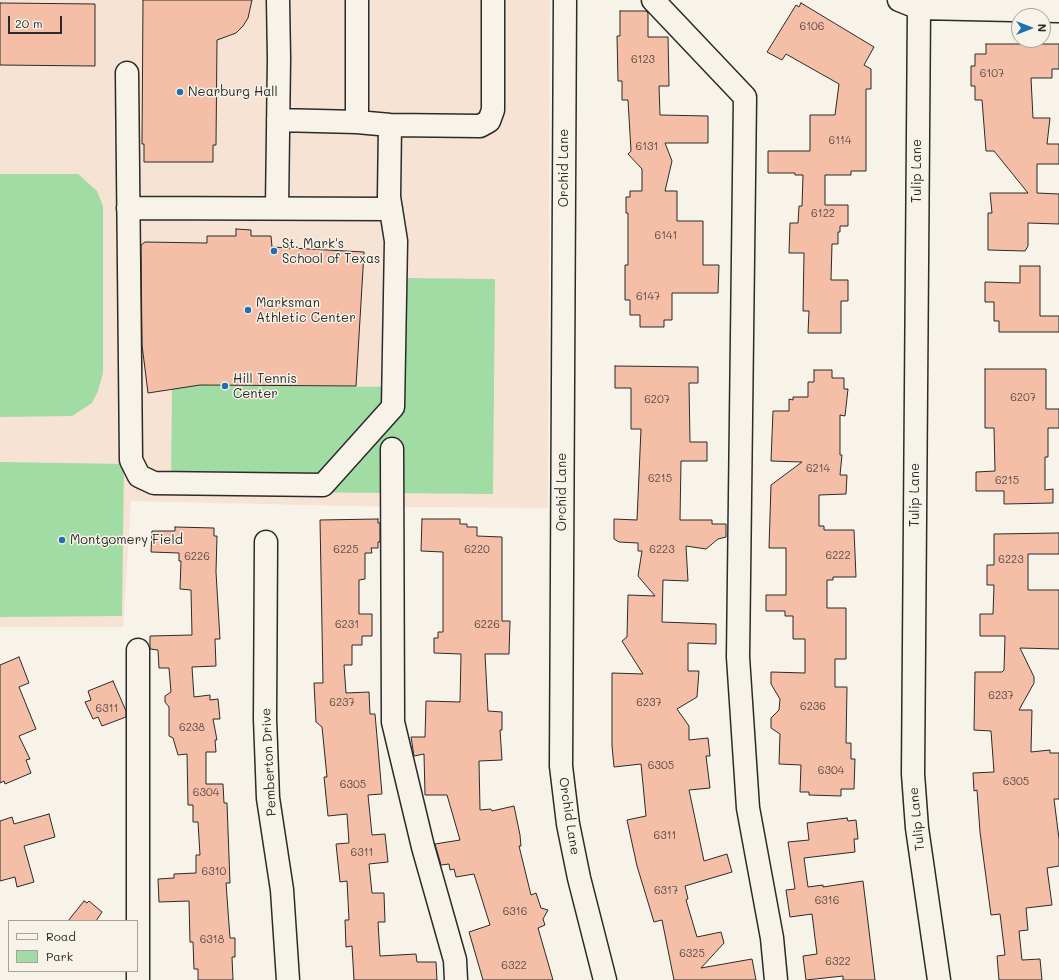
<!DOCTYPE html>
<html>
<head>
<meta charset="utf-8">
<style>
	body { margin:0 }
	#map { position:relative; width:1059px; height:980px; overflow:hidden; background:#f7f3e8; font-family:Mali,sans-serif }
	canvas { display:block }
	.legend { position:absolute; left:8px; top:920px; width:130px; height:52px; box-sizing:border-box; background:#f7f3e8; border:1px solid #a5a39c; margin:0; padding:5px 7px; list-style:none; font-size:12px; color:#2b2b2b }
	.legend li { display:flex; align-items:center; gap:8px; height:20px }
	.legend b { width:20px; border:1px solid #a5a39c }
	.north { position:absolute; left:1011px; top:8px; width:40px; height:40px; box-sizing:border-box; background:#f7f3e8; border:1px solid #a5a39c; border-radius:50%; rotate:90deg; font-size:11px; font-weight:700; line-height:16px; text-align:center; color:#2b2b2b }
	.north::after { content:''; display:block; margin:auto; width:14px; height:18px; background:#1f6fb2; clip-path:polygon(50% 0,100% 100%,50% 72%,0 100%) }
	.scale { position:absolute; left:8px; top:16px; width:54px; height:18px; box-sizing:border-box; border:2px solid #2b2b2b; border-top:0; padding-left:5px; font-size:12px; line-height:14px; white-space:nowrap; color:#2b2b2b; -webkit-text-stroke:3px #f7f3e8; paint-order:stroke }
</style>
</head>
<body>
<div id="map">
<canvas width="1059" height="980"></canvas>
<ul class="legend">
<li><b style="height:5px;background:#f7f3e8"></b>Road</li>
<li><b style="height:11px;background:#a0dca3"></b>Park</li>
</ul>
<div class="north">N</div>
<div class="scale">20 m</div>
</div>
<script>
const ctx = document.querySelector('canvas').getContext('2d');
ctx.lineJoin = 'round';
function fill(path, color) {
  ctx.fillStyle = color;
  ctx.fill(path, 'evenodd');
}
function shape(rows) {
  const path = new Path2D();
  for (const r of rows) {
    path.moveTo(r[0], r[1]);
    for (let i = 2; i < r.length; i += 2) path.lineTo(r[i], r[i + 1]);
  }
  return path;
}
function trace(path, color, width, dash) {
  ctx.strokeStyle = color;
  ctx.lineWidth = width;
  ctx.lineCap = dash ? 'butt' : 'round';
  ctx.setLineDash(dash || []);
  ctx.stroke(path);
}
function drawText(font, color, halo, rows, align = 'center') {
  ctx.font = font + ' Mali,sans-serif';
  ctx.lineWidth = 3;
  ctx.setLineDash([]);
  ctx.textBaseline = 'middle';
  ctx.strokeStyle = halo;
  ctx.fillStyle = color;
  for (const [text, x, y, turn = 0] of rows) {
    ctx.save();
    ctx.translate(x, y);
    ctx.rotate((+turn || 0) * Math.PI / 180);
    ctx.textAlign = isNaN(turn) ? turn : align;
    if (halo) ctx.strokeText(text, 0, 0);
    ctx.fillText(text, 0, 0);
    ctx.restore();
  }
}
const built = shape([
	[0,0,550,0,548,508,392,507,131,501,123,627,0,627]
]);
const green = shape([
	[0,174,78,174,97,191,103,206,103,373,98,391,92,403,72,416,0,417],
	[403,278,495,279,493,494,171,491,172,385,401,387],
	[0,462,124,464,122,616,0,617]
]);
const building = shape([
	[143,0,252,0,248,18,243,26,236,33,217,40,216,145,213,145,213,162,144,162,144,144,142,144,143,0],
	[0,3,95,4,95,66,0,65,0,3],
	[801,3,874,47,864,65,871,69,871,89,866,89,866,171,851,171,851,175,825,175,825,205,848,205,848,226,840,226,840,232,838,232,838,244,832,244,831,280,848,280,848,301,841,301,841,333,808,333,809,311,803,311,804,253,789,253,790,223,798,223,799,206,802,206,803,175,795,175,795,173,768,173,768,151,810,151,810,115,835,115,839,84,786,54,782,60,767,52,796,5,799,7,801,3],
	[620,11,646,11,648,13,648,37,668,37,669,86,659,86,660,115,708,116,708,143,665,143,672,161,665,191,677,191,677,221,703,221,703,265,719,265,718,293,672,293,672,320,664,320,664,327,640,327,640,315,630,315,630,300,625,300,625,265,628,265,628,213,626,213,626,197,630,197,630,191,642,191,642,169,628,154,631,151,628,100,622,100,622,81,618,81,617,36,620,36,620,11],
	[986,44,1059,44,1059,69,1052,69,1052,78,1031,78,1033,118,1050,118,1047,144,1059,144,1059,164,1037,164,1037,193,1059,194,1059,224,1028,223,1028,246,1025,251,988,250,988,213,992,213,990,193,1028,193,994,151,986,151,982,100,975,100,975,86,971,86,971,66,975,66,975,54,986,54,986,44],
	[236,229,251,230,251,236,271,236,272,247,364,252,356,386,200,385,148,393,142,345,141,245,145,242,207,243,207,236,236,236,236,229],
	[1020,266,1040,266,1040,316,1059,316,1059,332,999,332,999,321,994,321,994,302,985,302,985,282,1020,283,1020,266],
	[615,366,698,367,698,383,689,383,690,442,707,442,707,461,681,461,680,520,712,520,712,524,726,524,726,537,718,539,706,549,686,546,688,581,663,580,662,622,716,624,716,644,688,643,688,671,699,671,697,697,677,709,689,726,689,740,708,738,710,756,706,756,710,788,689,790,704,861,727,854,732,872,685,886,688,899,686,900,697,937,721,932,724,943,701,968,752,959,756,980,674,980,662,920,654,922,637,866,627,820,646,816,641,764,614,767,612,746,612,673,643,674,622,641,627,637,628,595,655,596,638,576,642,551,638,551,638,543,619,542,614,539,614,519,637,520,641,429,631,429,631,388,615,388,615,366],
	[985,369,1046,369,1046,409,1059,409,1059,428,1048,428,1048,457,1045,457,1045,490,1053,489,1053,503,1004,504,1004,491,976,491,976,472,995,471,994,428,985,428,985,369],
	[814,370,832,370,832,378,844,378,844,389,848,389,845,416,840,415,840,455,842,455,840,475,847,475,846,494,819,495,819,526,824,526,824,530,854,530,856,577,833,577,833,580,827,580,827,608,846,608,846,659,835,659,835,687,847,687,846,743,851,743,851,759,855,759,854,789,841,789,841,796,809,795,809,792,800,792,801,765,779,764,780,734,771,728,771,718,779,710,780,699,771,684,771,672,805,673,805,639,793,639,793,616,785,616,785,611,766,611,766,595,786,595,786,548,769,548,771,485,802,462,771,461,773,411,789,411,789,399,793,400,793,397,808,397,808,382,814,382,814,370],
	[378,519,378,523,380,523,380,542,378,542,378,548,371,548,372,553,365,553,365,579,359,580,359,614,372,614,372,636,362,636,362,645,352,645,352,665,344,665,346,693,369,692,370,714,375,714,382,794,368,795,372,835,385,834,388,862,369,864,372,893,384,893,385,922,378,922,380,956,416,954,417,962,436,962,437,980,354,980,352,946,346,947,345,920,349,920,347,881,340,882,336,844,349,843,347,814,328,816,324,777,327,777,322,727,316,722,314,683,323,683,320,520,378,519],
	[422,519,460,519,460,524,467,524,467,527,477,527,477,536,502,537,502,621,510,621,509,654,485,654,488,711,502,712,502,730,500,730,502,760,479,761,480,810,491,809,492,811,514,806,520,835,521,846,519,846,531,895,536,893,541,908,548,910,543,919,545,925,538,928,553,980,483,980,469,932,490,925,474,874,456,877,454,869,450,870,449,864,441,865,435,844,460,840,447,795,425,795,424,754,414,756,411,737,425,737,426,701,460,702,461,654,434,653,434,638,438,638,438,632,443,632,443,552,421,551,422,519],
	[175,527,214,528,214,536,217,536,216,572,220,639,215,639,216,666,192,667,194,697,210,695,210,700,218,699,220,719,213,719,217,740,215,740,216,752,206,752,206,784,223,784,224,803,227,803,230,883,226,883,230,938,235,938,235,957,232,957,233,980,198,980,198,969,194,969,193,942,190,942,189,901,159,902,158,879,174,878,174,874,196,873,196,855,200,855,198,822,193,822,193,805,188,805,187,754,178,755,173,738,169,736,169,707,165,702,165,696,171,692,169,668,159,668,158,650,150,649,150,636,192,635,191,590,180,589,181,561,179,561,179,553,151,552,152,531,175,531,175,527],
	[1059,533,1059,554,1028,554,1028,590,1059,590,1059,649,1020,648,1034,677,1034,683,1019,710,1032,710,1031,752,1050,750,1050,753,1059,753,1059,799,1054,799,1059,839,1059,866,1047,868,1052,905,1026,908,1028,930,1019,931,1022,960,1040,959,1042,980,999,980,997,956,1005,955,1000,914,991,915,980,832,977,790,974,791,973,773,994,772,991,731,974,730,975,672,1002,672,1004,670,1005,636,980,636,980,614,993,614,994,585,987,585,987,565,994,565,994,534,1059,533],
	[19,657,29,683,19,687,36,729,19,736,30,759,26,760,31,773,5,784,4,781,0,783,0,665,19,657],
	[113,681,126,711,126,717,102,726,98,717,93,719,85,702,91,700,88,691,113,681],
	[49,814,55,837,24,846,34,882,17,887,15,877,0,881,0,821,12,817,14,824,49,814],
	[847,818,848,821,856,820,858,839,854,839,855,852,804,858,808,887,823,885,823,887,863,881,875,980,843,980,843,976,806,980,803,956,817,954,812,914,790,917,786,890,795,889,788,842,809,840,807,823,847,818],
	[84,901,87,903,89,901,102,912,96,921,68,921,84,901]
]);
const minor = shape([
	[565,0,561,766,568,824,579,878,605,980],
	[653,0,745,97,738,657,748,808,772,938,776,980],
	[899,0,919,8,1059,11],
	[919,8,913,774,917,828,939,980],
	[127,73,131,460,139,476,154,483,323,485,393,407,396,241,389,197,390,125],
	[278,120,357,122,390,125,480,126,489,121,493,110,493,0],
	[357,122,357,0],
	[128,208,391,209],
	[277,208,279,58,278,0],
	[392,449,393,722,423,847,455,960,456,980],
	[266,542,265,719,268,798,282,890,288,980],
	[138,980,138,650]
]);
const markers = [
	[180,92,4,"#1f6fb2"],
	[274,251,4,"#1f6fb2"],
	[248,310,4,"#1f6fb2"],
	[225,386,4,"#1f6fb2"],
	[62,540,4,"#1f6fb2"]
];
const numberNames = [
	["6106",812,27],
	["6123",643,60],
	["6107",992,74],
	["6114",840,141],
	["6131",647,147],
	["6122",823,214],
	["6141",666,236],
	["6147",648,297],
	["6207",1023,398],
	["6207",657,400],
	["6214",818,469],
	["6215",660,479],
	["6215",1007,481],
	["6225",346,550],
	["6220",477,550],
	["6223",662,550],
	["6222",838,556],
	["6226",197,557],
	["6223",1011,560],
	["6231",347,625],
	["6226",487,625],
	["6237",1001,696],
	["6237",342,703],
	["6237",649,703],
	["6236",813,707],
	["6311",107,709],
	["6238",192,728],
	["6305",661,766],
	["6304",831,771],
	["6305",1016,782],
	["6305",353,785],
	["6304",206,793],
	["6311",665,836],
	["6311",362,853],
	["6310",214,872],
	["6317",666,891],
	["6316",827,901],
	["6316",515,912],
	["6318",212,940],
	["6325",692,954],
	["6322",838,962],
	["6322",514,966]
];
const poiNames = [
	["Nearburg Hall",188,92],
	["St. Mark's",282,244],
	["School of Texas",282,259],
	["Marksman",256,303],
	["Athletic Center",256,318],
	["Hill Tennis",233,379],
	["Center",233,394],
	["Montgomery Field",70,540]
];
const streetNames = [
	["Orchid Lane",564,168,-90],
	["Tulip Lane",917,171,-90],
	["Orchid Lane",562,492,-90],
	["Tulip Lane",915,495,-90],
	["Pemberton Drive",269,762,-93],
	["Orchid Lane",569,816,81],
	["Tulip Lane",917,819,-96]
];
fill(built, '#f6e3d4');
fill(green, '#a0dca3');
fill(building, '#f4bea7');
trace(building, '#2b2b2b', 1);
trace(minor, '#2b2b2b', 25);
trace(minor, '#f7f3e8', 22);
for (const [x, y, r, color] of markers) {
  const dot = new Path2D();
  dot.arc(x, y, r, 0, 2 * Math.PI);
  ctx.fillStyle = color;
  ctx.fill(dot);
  trace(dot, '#f7f3e8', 1.5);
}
drawText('11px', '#5d504a', null, numberNames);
drawText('13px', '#2b2b2b', '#f7f3e8', poiNames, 'left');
drawText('13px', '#2b2b2b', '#f7f3e8', streetNames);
</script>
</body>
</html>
